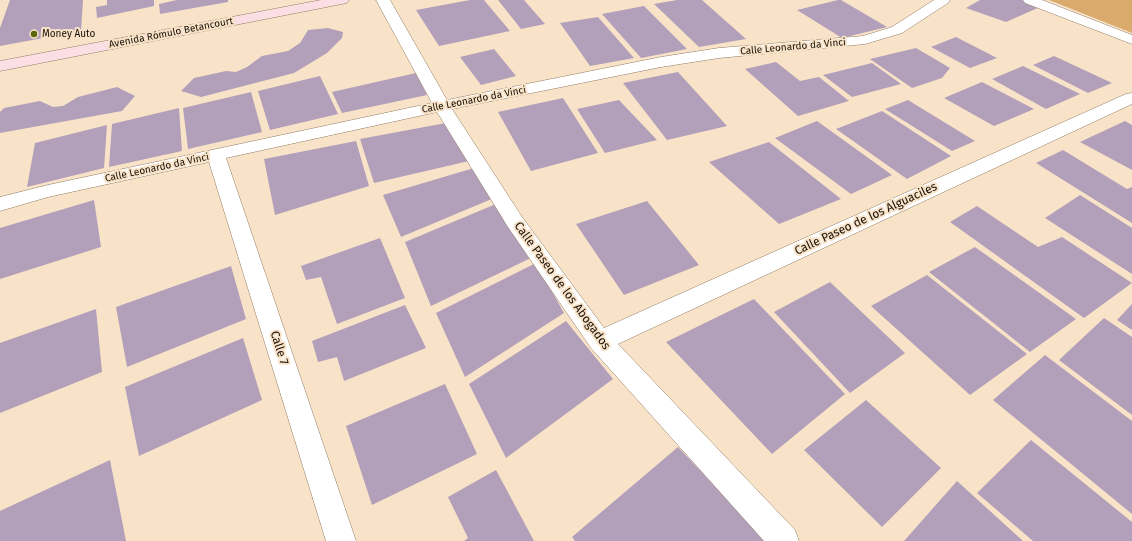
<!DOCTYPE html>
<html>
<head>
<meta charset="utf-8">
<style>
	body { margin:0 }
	canvas { display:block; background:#f9e3c8 }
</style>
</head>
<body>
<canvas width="1132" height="541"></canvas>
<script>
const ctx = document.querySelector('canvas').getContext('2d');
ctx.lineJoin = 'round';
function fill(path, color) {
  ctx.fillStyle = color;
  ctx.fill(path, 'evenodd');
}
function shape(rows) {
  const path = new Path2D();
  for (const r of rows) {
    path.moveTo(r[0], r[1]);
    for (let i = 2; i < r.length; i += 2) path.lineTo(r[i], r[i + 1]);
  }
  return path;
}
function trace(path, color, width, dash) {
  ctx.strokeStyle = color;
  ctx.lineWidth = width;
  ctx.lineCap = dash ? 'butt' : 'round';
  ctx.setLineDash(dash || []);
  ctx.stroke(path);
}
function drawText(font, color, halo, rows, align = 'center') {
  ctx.font = font + ' "Fira Sans",sans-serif';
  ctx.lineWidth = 4;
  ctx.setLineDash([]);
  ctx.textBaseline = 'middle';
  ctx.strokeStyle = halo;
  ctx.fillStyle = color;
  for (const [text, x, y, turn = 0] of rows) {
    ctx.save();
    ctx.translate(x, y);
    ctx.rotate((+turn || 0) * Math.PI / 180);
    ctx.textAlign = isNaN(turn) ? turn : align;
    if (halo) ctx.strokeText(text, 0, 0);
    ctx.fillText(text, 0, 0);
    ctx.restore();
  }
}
const green = shape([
	[1049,0,1132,0,1132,33]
]);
const building = shape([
	[10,0,83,0,81,31,0,46,0,28],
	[107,0,154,0,154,6,97,18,96,7,107,5],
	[177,0,228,0,228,2,160,14,159,4],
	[470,0,484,0,510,31,439,46,416,10],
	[498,0,524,0,545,24,521,29],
	[677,0,702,0,746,39,699,47,654,4],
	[838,0,841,0,887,27,842,38,797,10],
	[980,0,1022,0,1040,7,1006,22,966,8],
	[644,6,687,49,641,58,602,14],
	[598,17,634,58,590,66,560,23],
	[328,28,343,32,342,38,327,53,294,73,201,97,181,91,194,78,226,71,236,72,247,67,262,56,288,51,300,43,308,30],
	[956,37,997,58,970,68,931,47],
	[916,48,950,68,942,78,912,88,870,59],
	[494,49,516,76,481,85,460,57],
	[1054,56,1112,83,1088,93,1033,65],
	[776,62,800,81,819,77,849,101,798,116,745,69],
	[872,63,901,84,852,97,823,75],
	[1023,66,1080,94,1046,109,992,79],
	[678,72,727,126,667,140,623,83],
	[416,73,427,95,342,113,332,92],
	[320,76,338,114,270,130,258,91],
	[982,82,1034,109,994,126,944,98],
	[117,87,135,96,122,111,0,133,0,112,4,108,40,101,53,107,63,106,78,97],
	[251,92,262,132,188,149,183,108],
	[563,98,598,153,531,171,498,112],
	[619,100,657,140,605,153,577,109],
	[908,100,975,141,952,151,885,109],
	[179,108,182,151,109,167,112,124],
	[882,111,951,156,907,179,836,129],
	[817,121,892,175,851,194,775,138],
	[1125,121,1132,125,1132,170,1080,142],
	[446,123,469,161,374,183,360,139],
	[107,125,104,168,27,187,35,143],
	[356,141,369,186,275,215,264,159],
	[769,142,841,199,779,224,709,162],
	[1063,150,1127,189,1132,187,1132,223,1036,163],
	[474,168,494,198,401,237,383,195],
	[1080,195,1132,228,1132,274,1045,218],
	[94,200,101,247,0,279,0,228],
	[647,201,699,265,624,295,576,224],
	[496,204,535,256,431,306,405,242],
	[977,206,1038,247,1062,237,1132,283,1084,318,950,222],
	[380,238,405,298,337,324,321,277,306,280,301,266],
	[975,247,1076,319,1030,352,929,272],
	[536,263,564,313,465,377,436,313],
	[231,266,246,319,127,367,116,307],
	[927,275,1027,354,970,395,871,306],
	[830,282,905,353,850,393,774,312],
	[754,299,845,394,772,454,666,342],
	[1132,304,1132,330,1117,320],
	[405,305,426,348,344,381,337,357,318,362,312,341],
	[96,309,102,372,0,413,0,343],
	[1104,318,1132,337,1132,415,1059,360],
	[566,321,613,379,506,458,469,384],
	[243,338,262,400,139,456,125,387],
	[1045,355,1132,421,1132,514,993,400],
	[445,384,477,454,372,505,346,426],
	[866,400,941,468,882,527,804,450],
	[1031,440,1132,522,1132,541,1033,541,977,493],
	[678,447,767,541,575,541,572,537],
	[110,460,126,541,0,541,0,511],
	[496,470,534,541,464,541,468,538,448,497],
	[957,481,1023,541,904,541]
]);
const minor = shape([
	[376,0,390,0,447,100,661,57,719,48,863,36,892,27,934,0,950,0,948,3,902,33,865,44,719,58,661,67,452,109,522,217,604,328,1126,94,1132,93,1132,104,618,344,795,530,799,541,764,541,591,348,508,227,437,112,226,158,356,541,326,541,209,162,48,197,0,211,0,197,48,185,432,103,376,0],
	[1023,0,1042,0,1132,35,1132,44,1025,3,1023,0]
]);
const secondary = shape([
	[321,0,349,0,347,3,342,4,0,71,0,61,321,0]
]);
const markers = [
	[34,34,4,"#5b670c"]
];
const farStreetnames = [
	["Avenida Rómulo Betancourt",171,33,-11],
	["Calle Leonardo da Vinci",793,47,-5],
	["Calle Leonardo da Vinci",474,100,-11],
	["Calle Leonardo da Vinci",157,168,-12]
];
const farPoinames = [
	["Money Auto",42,34]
];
const streetNames = [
	["Calle Paseo de los Alguaciles",866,219,-25],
	["Calle Paseo de los Abogados",562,286,54],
	["Calle 7",279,348,72]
];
fill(green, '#d9aa6c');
fill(building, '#b29fb9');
trace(minor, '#8f7b63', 1);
trace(secondary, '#8f7b63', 1);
fill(minor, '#fff');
fill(secondary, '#fcdee5');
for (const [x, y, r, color] of markers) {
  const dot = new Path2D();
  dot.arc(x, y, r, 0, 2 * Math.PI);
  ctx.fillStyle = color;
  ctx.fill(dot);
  trace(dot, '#f9e3c8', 1.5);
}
drawText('10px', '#171007', '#f9e3c8', farStreetnames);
drawText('10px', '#171007', '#f9e3c8', farPoinames, 'left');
drawText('12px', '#171007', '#f9e3c8', streetNames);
</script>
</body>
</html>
